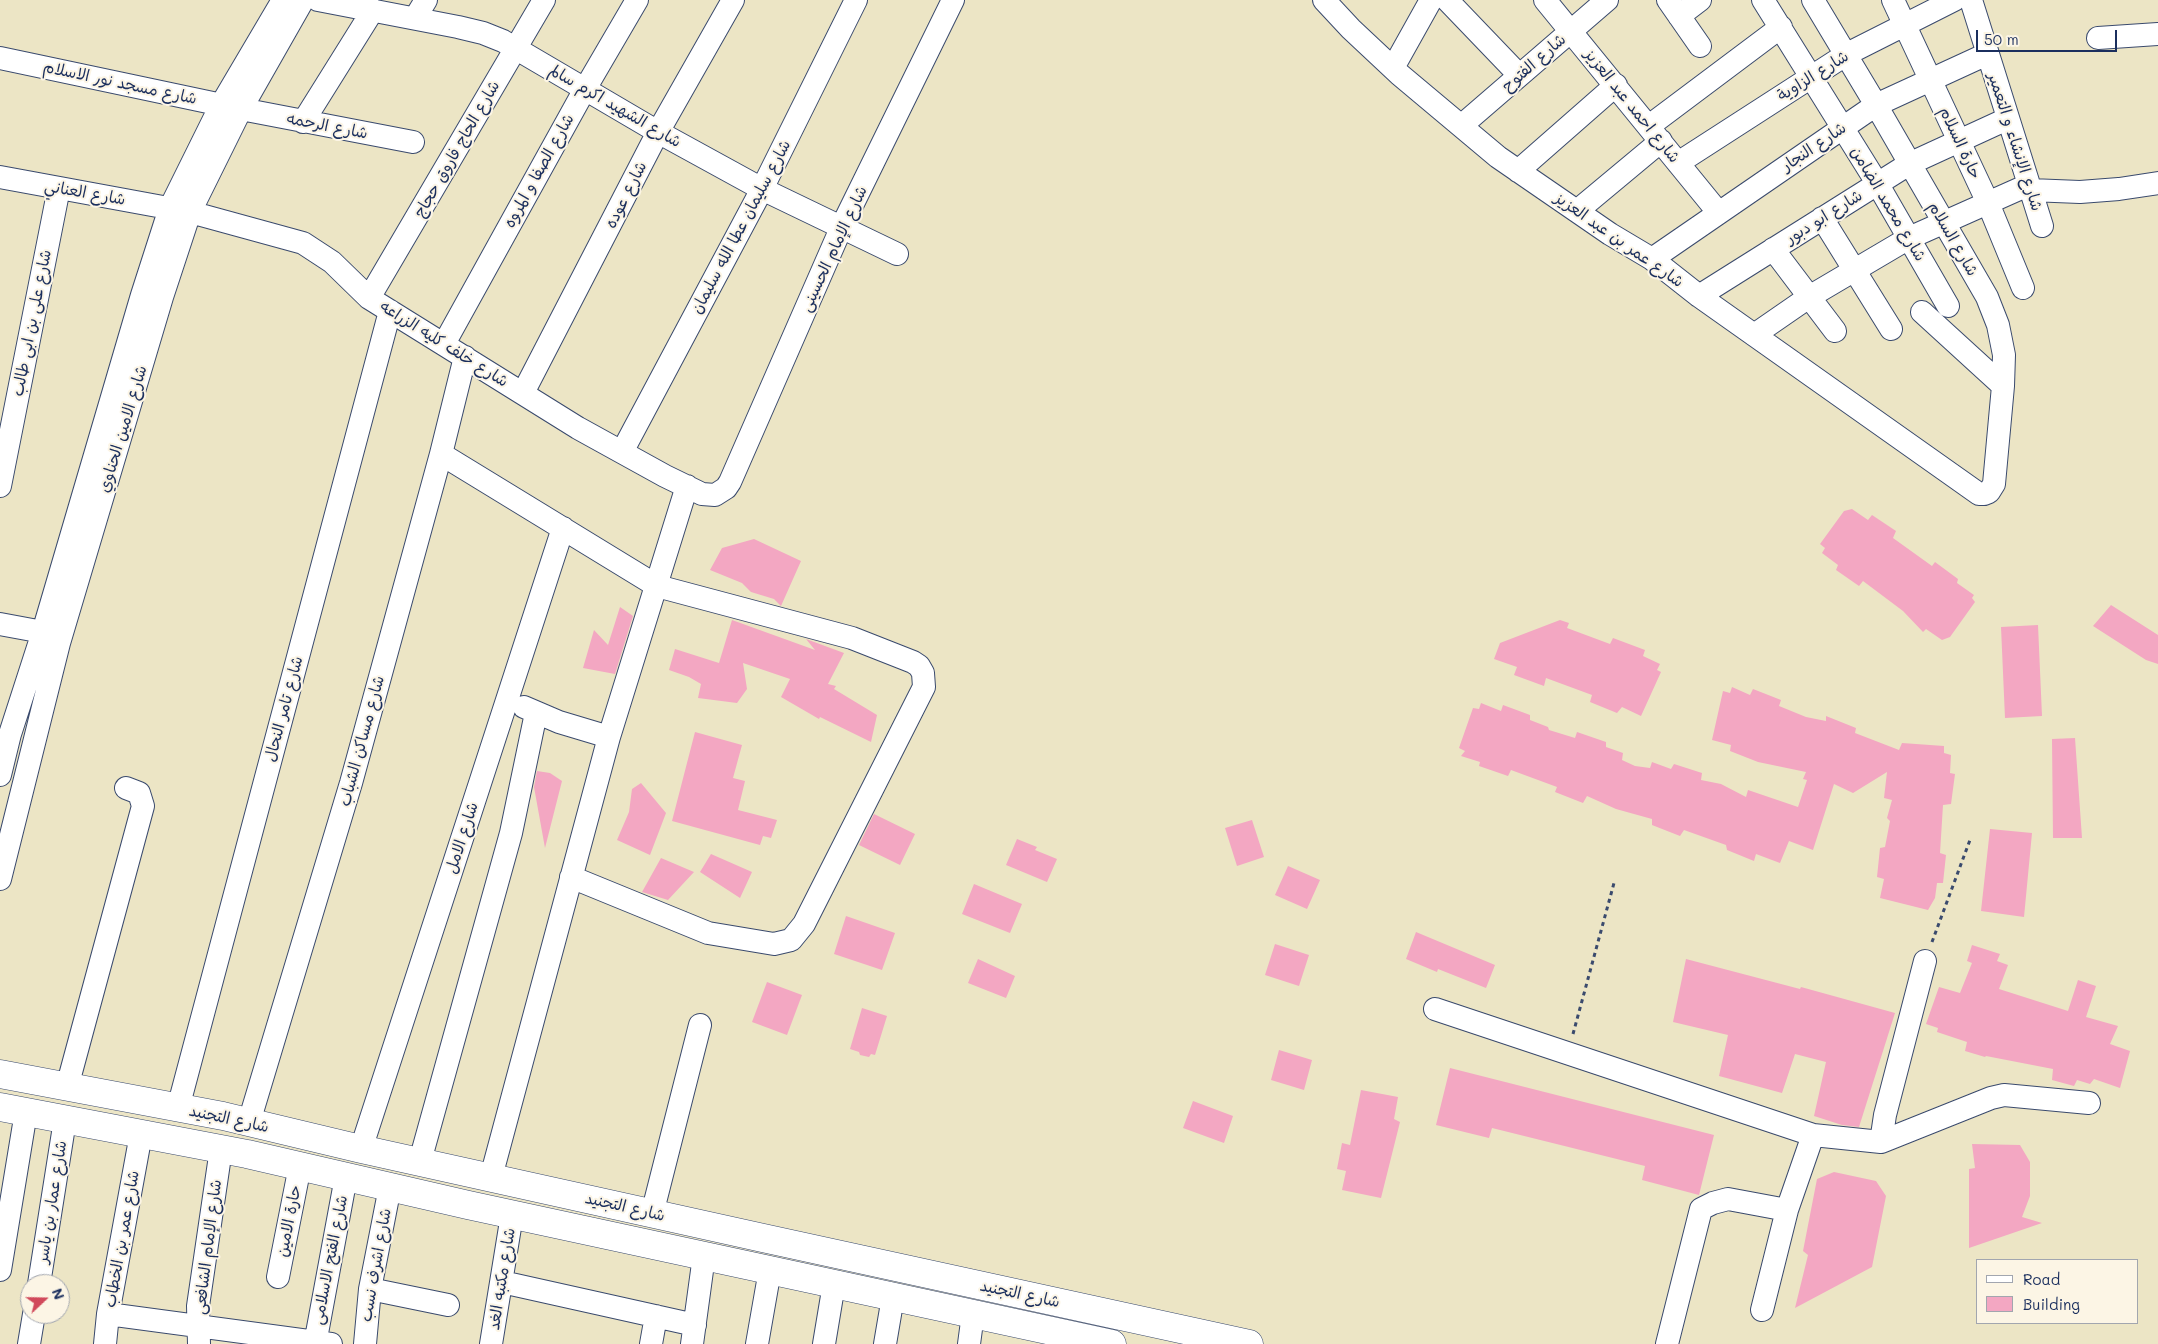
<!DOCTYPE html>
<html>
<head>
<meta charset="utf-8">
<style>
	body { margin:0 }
	#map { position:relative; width:2158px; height:1344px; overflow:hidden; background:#ece5c5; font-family:Mali,sans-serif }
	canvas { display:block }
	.legend { position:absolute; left:1976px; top:1259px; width:162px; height:65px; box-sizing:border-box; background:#fcf5e5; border:1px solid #a2a6af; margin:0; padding:6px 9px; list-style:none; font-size:15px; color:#1b2f5e }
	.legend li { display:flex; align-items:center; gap:10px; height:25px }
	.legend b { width:25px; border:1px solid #a2a6af }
	.north { position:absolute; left:20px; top:1274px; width:50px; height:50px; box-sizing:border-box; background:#fcf5e5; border:1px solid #a2a6af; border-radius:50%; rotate:69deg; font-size:14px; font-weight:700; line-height:20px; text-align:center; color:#1b2f5e }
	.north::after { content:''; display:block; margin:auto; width:18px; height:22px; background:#d1495b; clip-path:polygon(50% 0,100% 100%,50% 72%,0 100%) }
	.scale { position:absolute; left:1976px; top:30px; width:141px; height:22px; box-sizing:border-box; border:2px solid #1b2f5e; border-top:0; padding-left:6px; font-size:15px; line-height:18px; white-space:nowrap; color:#1b2f5e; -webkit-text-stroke:4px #fcf5e5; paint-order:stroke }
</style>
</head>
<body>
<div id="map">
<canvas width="2158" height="1344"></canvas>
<ul class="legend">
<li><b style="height:6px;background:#fff"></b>Road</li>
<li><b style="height:14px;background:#f3a7c2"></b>Building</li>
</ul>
<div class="north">N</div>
<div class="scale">50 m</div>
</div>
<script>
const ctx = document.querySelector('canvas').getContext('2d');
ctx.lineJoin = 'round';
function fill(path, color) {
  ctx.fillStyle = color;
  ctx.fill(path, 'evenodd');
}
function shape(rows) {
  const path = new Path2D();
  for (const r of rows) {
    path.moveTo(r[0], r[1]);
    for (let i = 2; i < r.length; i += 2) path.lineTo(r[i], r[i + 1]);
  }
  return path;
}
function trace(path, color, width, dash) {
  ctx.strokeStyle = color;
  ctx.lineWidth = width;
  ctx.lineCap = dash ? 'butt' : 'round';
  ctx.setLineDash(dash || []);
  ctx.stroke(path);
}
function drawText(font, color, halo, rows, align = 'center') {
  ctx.font = font + ' Mali,"Playpen Sans Arabic",sans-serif';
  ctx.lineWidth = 4;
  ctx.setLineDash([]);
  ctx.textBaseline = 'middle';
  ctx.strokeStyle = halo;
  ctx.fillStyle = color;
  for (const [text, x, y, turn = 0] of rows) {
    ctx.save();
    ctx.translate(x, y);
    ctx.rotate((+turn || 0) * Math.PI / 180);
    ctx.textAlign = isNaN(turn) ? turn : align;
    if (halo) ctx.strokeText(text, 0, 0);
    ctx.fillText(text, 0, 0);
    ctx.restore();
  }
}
const building = shape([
	[1852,509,1868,520,1872,515,1896,531,1893,538,1932,566,1935,562,1958,579,1957,583,1974,595,1972,598,1975,602,1950,637,1942,640,1926,629,1923,632,1903,611,1863,581,1859,586,1836,570,1838,565,1822,553,1825,548,1820,544,1844,511],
	[754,539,801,561,781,606,774,599,751,592,742,583,710,570,722,548],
	[2111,605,2158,635,2158,664,2146,660,2093,626],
	[620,607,633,616,615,674,583,668,594,630,608,645],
	[732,620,815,650,806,639,844,653,828,684,836,686,834,689,877,715,871,742,820,717,819,719,781,697,790,679,743,663,747,689,737,703,698,698,701,684,689,677,669,670,675,649,719,663],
	[1560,620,1569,623,1567,628,1610,644,1613,638,1645,650,1643,656,1660,664,1657,670,1661,672,1641,716,1622,707,1617,713,1590,702,1592,695,1546,678,1544,686,1514,675,1517,667,1494,659,1500,643],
	[2038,625,2042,716,2005,718,2001,627],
	[1732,687,1750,695,1753,689,1781,700,1779,706,1806,717,1826,721,1826,716,1856,728,1855,733,1899,750,1902,743,1944,746,1944,753,1951,755,1950,773,1955,774,1951,804,1943,805,1940,853,1946,855,1943,883,1937,883,1935,898,1928,910,1880,898,1884,879,1877,877,1880,848,1885,847,1890,821,1887,818,1892,800,1884,798,1887,772,1853,793,1834,784,1813,850,1789,841,1780,863,1756,854,1754,861,1727,850,1726,845,1684,830,1680,836,1652,825,1652,819,1616,809,1587,796,1583,803,1555,792,1557,787,1511,770,1508,776,1479,766,1480,762,1461,756,1465,751,1459,748,1473,708,1479,709,1481,703,1501,711,1503,705,1530,715,1530,720,1548,727,1549,730,1575,738,1577,732,1606,742,1606,747,1623,753,1622,760,1635,766,1650,768,1652,762,1671,769,1674,764,1702,773,1701,780,1721,784,1746,797,1748,790,1798,807,1807,780,1803,779,1806,772,1758,762,1730,751,1731,745,1712,740,1723,691,1730,693],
	[695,732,742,745,733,778,745,781,738,810,777,820,771,838,763,836,760,845,672,821],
	[2075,738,2082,838,2053,838,2052,739],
	[537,771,550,773,562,781,545,848,534,787],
	[641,783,666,813,650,855,617,840,629,812,632,789],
	[874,814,915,834,900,865,859,845],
	[1252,820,1264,857,1237,866,1225,828],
	[1990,829,2032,833,2024,917,1981,911],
	[1017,839,1037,847,1035,850,1057,859,1047,882,1006,865],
	[711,854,752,872,740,898,700,872],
	[661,858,694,872,668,900,642,892],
	[1288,866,1320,880,1307,909,1275,895],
	[974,884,1022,904,1010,933,962,914],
	[846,916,895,933,882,970,834,954],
	[1416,932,1495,965,1486,988,1438,969,1437,972,1406,959],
	[1275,944,1309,955,1299,986,1265,975],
	[1972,945,2000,954,1997,961,2008,965,1999,989,2068,1011,2078,980,2096,986,2086,1017,2118,1026,2110,1044,2130,1051,2120,1088,2094,1079,2090,1084,2077,1080,2074,1086,2052,1080,2053,1069,1986,1056,1985,1057,1965,1051,1967,1042,1937,1032,1938,1028,1926,1024,1939,987,1960,993,1972,963,1967,961],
	[978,959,1015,976,1006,998,968,983],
	[1686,959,1800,989,1801,987,1895,1013,1859,1127,1842,1125,1814,1116,1826,1062,1795,1054,1782,1093,1719,1076,1728,1035,1673,1022],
	[767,982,802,995,787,1035,752,1022],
	[862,1008,887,1016,875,1055,871,1054,869,1057,860,1055,859,1052,850,1049],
	[1279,1050,1312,1060,1304,1090,1271,1080],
	[1450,1068,1714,1135,1699,1195,1642,1180,1645,1166,1492,1128,1489,1138,1436,1125],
	[1361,1090,1398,1097,1394,1119,1400,1122,1381,1198,1342,1190,1346,1171,1337,1169,1342,1143,1350,1145],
	[1193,1101,1233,1116,1224,1143,1183,1128],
	[1972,1144,2020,1145,2030,1162,2030,1196,2022,1217,2042,1223,1969,1248,1969,1169,1975,1168],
	[1834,1172,1876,1181,1886,1196,1872,1267,1795,1308,1808,1255,1803,1251,1817,1179]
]);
const path = shape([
	[1932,942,1970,840],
	[1573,1034,1614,883]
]);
const street = shape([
	[318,0,458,27,483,33,503,41,658,132,762,189,897,254],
	[1324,0,1351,29,1399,74,1498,157,1610,234,1652,259,1699,296,1979,494,1984,494,1989,492,1994,484,2003,386,2004,355,1998,325,1987,297,1876,105,1813,0],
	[1447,0,1519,75],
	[1545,0,1718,212],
	[1668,0,1700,46],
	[1763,0,1877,183,1948,306],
	[1893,0,1988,203,2023,288],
	[1971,0,2042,226],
	[1679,16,1700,0],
	[415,18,426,0],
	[2098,38,2158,34],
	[0,58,241,109,413,142],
	[1393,68,1431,0],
	[303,122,373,10],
	[1461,126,1607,0],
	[1649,126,1781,27],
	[1678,163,1847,54,1954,0],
	[1518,171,1616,85],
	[0,177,190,212,303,243,332,262,369,298,578,428,665,476,702,494,715,495,726,488,730,482,842,226,953,0],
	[2030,190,2080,192,2119,189,2158,183],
	[1577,211,1661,141],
	[1822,218,1891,329],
	[1773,249,1835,331],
	[1652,259,1876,105,1987,54],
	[1699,296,1909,164,2007,119],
	[369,298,544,0],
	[1922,312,2003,386],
	[1754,335,1809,297,1909,238,2028,185],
	[444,344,585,89,637,0],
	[523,393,658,132,733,0],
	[622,452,762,189,856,0],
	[441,454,657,586,852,638,913,662,919,666,923,673,924,687,804,924,791,940,774,944,708,933,571,877],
	[0,486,59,188],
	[0,624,43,632],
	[524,707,559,722,609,737],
	[0,775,10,734,43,632,142,295,170,208,221,105,283,0],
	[0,879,59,643,162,297,190,212,241,109,303,0],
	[1435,1009,1813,1135,1881,1142,1991,1098,2004,1095,2089,1103],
	[67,1087,143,806,139,793,126,788],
	[178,1108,390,311],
	[249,1122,351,783,441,454,465,357],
	[1881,1142,1885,1115,1925,961],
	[361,1149,563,528],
	[420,1161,511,833,536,713],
	[491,1177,609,737,687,486],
	[652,1214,700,1025],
	[0,1270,26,1112],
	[278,1277,300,1166],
	[502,1282,695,1325],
	[39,1284,65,1120],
	[370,1289,448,1305],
	[1762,1310,1787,1210,1813,1135],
	[108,1314,331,1344],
	[29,1344,34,1314],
	[105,1344,108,1314,141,1134],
	[199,1344,198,1306,221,1149],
	[315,1344,346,1177],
	[365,1344,370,1289,390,1187],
	[491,1344,512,1215],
	[651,1344,656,1316],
	[692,1344,704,1256],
	[757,1344,770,1270],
	[824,1344,834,1284],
	[885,1344,893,1297],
	[969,1344,973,1314],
	[1667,1344,1701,1209,1713,1203,1728,1199,1787,1210]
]);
const highway = shape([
	[0,1074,223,1116,361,1149,763,1238,1249,1344],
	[0,1107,247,1154,468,1205,1112,1344]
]);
const streetNames = [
	["شارع الفتوح",1534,63,-41],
	["شارع الزاوية",1813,76,-32],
	["شارع مسجد نور الاسلام",120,83,12],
	["شارع الشهيد اكرم سالم",615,106,30],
	["شارع احمد عبد العزيز",1632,106,51],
	["شارع الرحمه",327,126,11],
	["شارع الإنشاء و التعمير",2015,142,72],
	["حارة السلام",1960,143,65],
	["شارع النجار",1814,147,-34],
	["شارع الحاج فاروق حجاج",457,149,-60],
	["شارع الصفا و المروه",539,171,-61],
	["شارع العناني",85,193,10],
	["شارع عوده",626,195,-63],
	["شارع محمد الضامن",1888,204,59],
	["شارع ابو دبور",1824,217,-32],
	["شارع سليمان عطا الله سليمان",741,227,-62],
	["شارع السلام",1953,239,60],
	["شارع عمر بن عبد العزيز",1619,240,35],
	["شارع الإمام الحسينى",834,249,-65],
	["شارع على بن ابى طالب",32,323,-79],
	["شارع خلف كليه الزراعه",444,344,32],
	["شارع الامين الحناوي",123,429,-73],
	["شارع تامر النحال",284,709,-75],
	["شارع مساكن الشباب",362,741,-75],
	["شارع الامل",462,838,-72],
	["شارع التجنيد",229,1119,12],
	["شارع عمار بن ياسر",52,1202,-81],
	["شارع التجنيد",625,1207,13],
	["حارة الامين",289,1221,-79],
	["شارع عمر بن الخطاب",122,1239,-80],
	["شارع الإمام الشافعى",208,1247,-83],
	["شارع الفتح الاسلامى",330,1260,-79],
	["شارع اشرف نسب",376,1265,-80],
	["شارع مكتبه الغد",502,1279,-81],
	["شارع التجنيد",1020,1294,12]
];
fill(building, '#f3a7c2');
trace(street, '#3a4a6d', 24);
trace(highway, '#3a4a6d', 29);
trace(path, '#3a4a6d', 3, [4, 4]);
trace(street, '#fff', 22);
trace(highway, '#fff', 28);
drawText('16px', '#1b2f5e', '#fcf5e5', streetNames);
</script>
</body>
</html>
